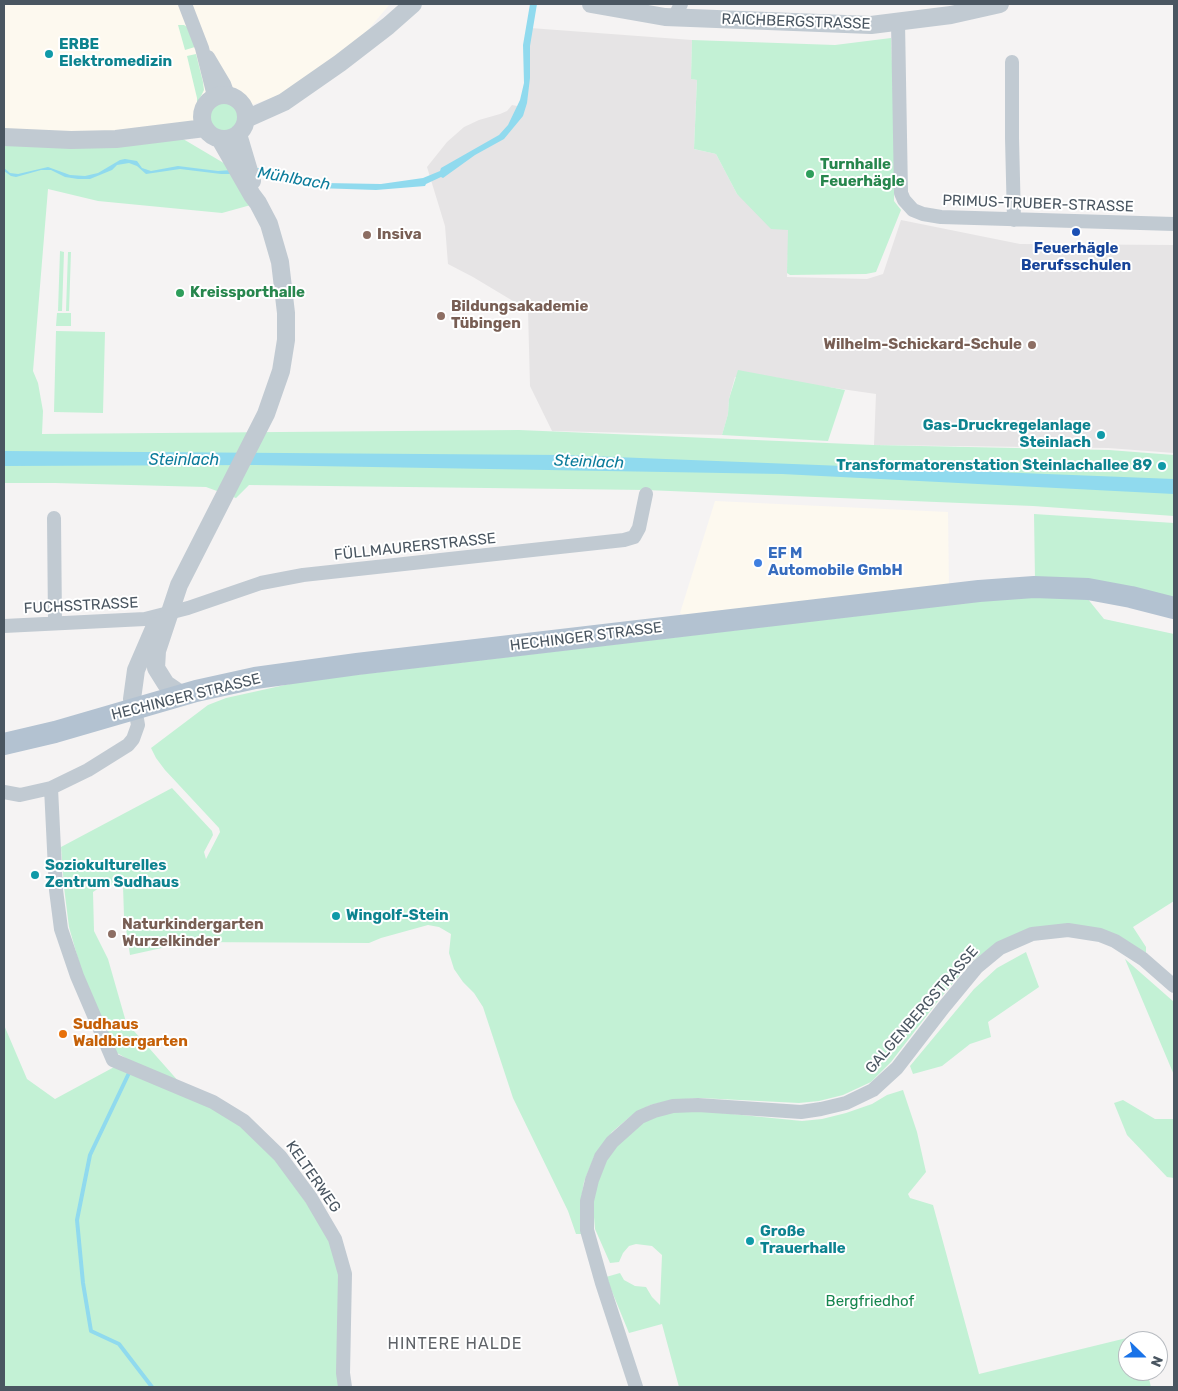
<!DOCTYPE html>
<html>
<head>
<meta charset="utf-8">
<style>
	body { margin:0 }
	#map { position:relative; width:1178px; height:1391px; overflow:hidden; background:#f5f3f3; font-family:Rubik,sans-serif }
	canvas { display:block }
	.frame { position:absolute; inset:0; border:5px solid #4a5661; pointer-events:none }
	.north { position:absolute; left:1118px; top:1331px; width:50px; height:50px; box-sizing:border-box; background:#fff; border:1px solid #b7bbc0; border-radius:50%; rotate:112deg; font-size:14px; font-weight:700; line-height:20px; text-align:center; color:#4a5661 }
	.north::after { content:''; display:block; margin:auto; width:18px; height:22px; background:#1a73e8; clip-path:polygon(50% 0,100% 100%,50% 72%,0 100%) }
</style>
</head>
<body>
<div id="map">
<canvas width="1178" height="1391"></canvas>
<div class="frame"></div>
<div class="north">N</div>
</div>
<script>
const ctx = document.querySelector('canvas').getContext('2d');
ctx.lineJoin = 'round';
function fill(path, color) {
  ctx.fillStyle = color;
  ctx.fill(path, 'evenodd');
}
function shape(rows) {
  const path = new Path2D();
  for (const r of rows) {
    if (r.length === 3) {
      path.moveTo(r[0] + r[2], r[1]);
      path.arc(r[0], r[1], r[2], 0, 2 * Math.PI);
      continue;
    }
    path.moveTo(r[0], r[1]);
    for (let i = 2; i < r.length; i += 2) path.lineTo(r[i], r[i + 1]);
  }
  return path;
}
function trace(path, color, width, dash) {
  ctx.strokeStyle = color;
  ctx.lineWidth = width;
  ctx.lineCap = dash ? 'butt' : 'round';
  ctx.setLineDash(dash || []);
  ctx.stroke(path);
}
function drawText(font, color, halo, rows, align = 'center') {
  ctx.font = font + ' Rubik,sans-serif';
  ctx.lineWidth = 4;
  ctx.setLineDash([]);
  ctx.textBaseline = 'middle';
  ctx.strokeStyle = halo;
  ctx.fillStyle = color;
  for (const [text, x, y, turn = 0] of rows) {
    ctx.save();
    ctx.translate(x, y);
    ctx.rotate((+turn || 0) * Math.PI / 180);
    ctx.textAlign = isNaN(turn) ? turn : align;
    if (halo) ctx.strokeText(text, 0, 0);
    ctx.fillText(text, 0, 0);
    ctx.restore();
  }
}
const commercial = shape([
	[4,4,390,4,340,63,282,94,252,105,243,106,205,128,4,137],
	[715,501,948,512,949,588,685,617,680,613]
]);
const education = shape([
	[530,28,692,40,691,79,697,80,694,149,716,154,737,194,789,229,787,277,867,279,883,274,901,220,1020,244,1174,245,1174,453,1108,448,874,445,876,394,807,384,774,377,735,377,729,399,728,414,722,435,552,431,530,386,528,310,473,277,448,264,445,226,427,167,447,142,464,127,479,120,500,114,507,111,512,105,522,107]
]);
const green = shape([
	[178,25,184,25,187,27,195,47,185,50],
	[891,38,895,141,894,201,901,210,876,272,866,274,790,275,787,273,788,230,771,229,737,194,716,154,694,149,697,80,691,79,692,40,835,45],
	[196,54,203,82,204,90,197,104,197,98,187,56],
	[224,117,15],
	[173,133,227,165,258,203,222,213,98,201,48,189,33,371,38,383,43,411,42,434,519,430,874,445,1109,450,1174,455,1174,516,1033,506,646,490,249,485,236,498,206,487,55,483,4,483,4,137],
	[60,251,64,252,62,311,58,311],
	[68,252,71,252,69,311,66,311],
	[57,313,71,313,71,326,56,326],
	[56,331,105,332,103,413,54,412],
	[738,370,845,390,828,441,722,435,728,414,729,399],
	[1034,514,1174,523,1174,601,1035,580],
	[1017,597,1087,598,1104,619,1174,634,1174,901,1133,927,1146,947,1146,953,1099,930,999,942,972,961,938,1001,891,1062,871,1082,843,1095,819,1101,799,1103,700,1098,672,1100,650,1105,631,1116,612,1132,594,1157,584,1182,580,1205,581,1234,576,1234,568,1211,513,1098,483,1007,474,993,463,982,454,969,449,953,451,934,439,927,428,925,381,938,369,943,189,942,130,955,124,916,123,886,105,884,93,892,94,931,108,959,126,1022,180,1083,138,1065,117,1053,82,973,69,927,64,887,61,847,172,788,212,831,213,835,204,852,206,859,220,832,219,828,165,770,156,758,151,748,208,705,226,698,303,681],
	[1026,952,1039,987,988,1022,991,1037,970,1044,942,1066,913,1074,910,1066,974,989,997,968],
	[1125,959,1174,1002,1174,1075],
	[4,1025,27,1079,55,1099,116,1066,211,1107,239,1124,274,1158,305,1201,330,1240,341,1275,341,1387,4,1387],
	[903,1090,917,1132,926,1172,908,1194,910,1198,933,1205,979,1374,1139,1335,1140,1341,1128,1341,1128,1371,1147,1371,1151,1387,679,1387,662,1324,629,1333,606,1277,620,1273,624,1280,635,1286,646,1287,652,1297,660,1305,662,1255,652,1246,636,1244,629,1246,623,1253,619,1262,610,1263,595,1229,593,1205,597,1182,607,1157,620,1140,639,1124,658,1115,674,1112,702,1111,802,1121,822,1119,846,1113,872,1104,887,1095],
	[1123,1100,1155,1119,1174,1119,1174,1178,1167,1177,1127,1135,1114,1103]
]);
const water = shape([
	[530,4,537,4,530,46,530,78,527,103,523,116,504,139,475,155,443,178,441,177,426,184,425,186,376,190,317,188,284,182,263,174,221,174,180,169,146,174,137,166,129,163,117,165,112,170,90,179,78,179,65,177,51,170,41,170,16,177,11,176,4,171,4,168,10,173,18,174,48,167,70,175,85,176,98,173,120,160,125,159,137,161,142,168,151,171,178,166,218,171,259,168,285,177,325,183,381,184,423,178,440,171,441,168,499,135,508,125,520,100,524,83,523,45],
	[4,451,564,455,1174,479,1174,494,782,474,256,465,4,466]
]);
const stream = shape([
	[129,1073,90,1155,77,1220,83,1283,91,1331,119,1344,152,1387]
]);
const minor = shape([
	[185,4,202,48,214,96],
	[674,18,681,4],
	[898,22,901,193,904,200,913,210,923,214,941,217,1174,224],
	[208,57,224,84,228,95],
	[1012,62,1012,138,1014,220],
	[54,518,55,623],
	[4,626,145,619,188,608,261,583,303,575,624,540,634,537,639,528,646,494],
	[51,788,56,890,61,929,77,976,113,1060,213,1102,244,1121,280,1156,311,1198,335,1239,345,1274,343,1373,345,1387],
	[4,792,20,795,51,788,88,770,128,745,133,739,138,725,135,708],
	[636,1387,602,1283,587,1230,587,1201,592,1180,601,1157,612,1142,640,1117,654,1111,673,1106,698,1105,801,1112,821,1109,846,1103,873,1090,897,1068,944,1007,977,967,1000,948,1032,934,1068,930,1100,935,1115,941,1143,959,1174,986]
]);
const tertiary = shape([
	[591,4,665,17,871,25,951,15,1000,4],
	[224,117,22],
	[246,119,284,102,340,63,388,26,413,4],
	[238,134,252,181],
	[4,137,71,140,116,139,205,128],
	[182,695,166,684,156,668,157,651,179,585,266,414,281,371,286,340,286,313,280,262,269,224,258,203,252,195,220,139],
	[135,708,132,699,136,670,155,626]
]);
const primary = shape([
	[4,744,55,732,196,691,255,678,357,664,979,591,1034,587,1088,589,1131,597,1174,608]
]);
const markers = [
	[49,54,5,"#0f9aa8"],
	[810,174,5,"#2e9e5b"],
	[1076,232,5,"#1a4fb4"],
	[367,235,5,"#8d6e63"],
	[180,293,5,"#2e9e5b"],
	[441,316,5,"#8d6e63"],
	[1032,345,5,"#8d6e63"],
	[1101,435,5,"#0f9aa8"],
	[1162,466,5,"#0f9aa8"],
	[758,563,5,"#3f7fe0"],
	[35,875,5,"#0f9aa8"],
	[336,916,5,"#0f9aa8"],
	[112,934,5,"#8d6e63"],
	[63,1034,5,"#e8710a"],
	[750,1241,5,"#0f9aa8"]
];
const streetNames = [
	["RAICHBERGSTRASSE",796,22,2],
	["PRIMUS-TRUBER-STRASSE",1038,204,2],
	["FÜLLMAURERSTRASSE",415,547,-6],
	["FUCHSSTRASSE",81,606,-3],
	["HECHINGER STRASSE",586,637,-7],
	["HECHINGER STRASSE",186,697,-14],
	["GALGENBERGSTRASSE",922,1010,-49],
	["KELTERWEG",313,1177,55]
];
const cultureNames = [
	["ERBE",59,45],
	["Elektromedizin",59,62],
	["Gas-Druckregelanlage",1091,426,"right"],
	["Steinlach",1091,443,"right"],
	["Transformatorenstation Steinlachallee 89",1152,466,"right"],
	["Soziokulturelles",45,866],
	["Zentrum Sudhaus",45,883],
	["Wingolf-Stein",346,916],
	["Große",760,1232],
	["Trauerhalle",760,1249]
];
const leisureNames = [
	["Turnhalle",820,165],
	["Feuerhägle",820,182],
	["Kreissporthalle",190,293]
];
const educationNames = [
	["Insiva",377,235],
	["Bildungsakademie",451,307],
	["Tübingen",451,324],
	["Wilhelm-Schickard-Schule",1022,345,"right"],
	["Naturkindergarten",122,925],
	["Wurzelkinder",122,942]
];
const transitNames = [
	["Feuerhägle",1076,249],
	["Berufsschulen",1076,266]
];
const shopNames = [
	["EF M",768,554],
	["Automobile GmbH",768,571]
];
const foodNames = [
	["Sudhaus",73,1025],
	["Waldbiergarten",73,1042]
];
const parkNames = [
	["Bergfriedhof",870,1302]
];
const waterNames = [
	["Mühlbach",294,179,10],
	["Steinlach",184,460],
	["Steinlach",589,462,2]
];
const neighbourhoodNames = [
	["HINTERE HALDE",455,1344]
];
fill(commercial, '#fdf9ef');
fill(education, '#e6e4e5');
fill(green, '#c3f1d5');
fill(water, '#90daee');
trace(stream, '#90daee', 4);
trace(minor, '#c1cad2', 14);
trace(tertiary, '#c1cad2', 18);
trace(primary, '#b3c2d1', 22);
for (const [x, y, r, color] of markers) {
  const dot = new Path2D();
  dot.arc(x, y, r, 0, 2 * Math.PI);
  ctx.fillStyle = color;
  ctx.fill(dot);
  trace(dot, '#fff', 2);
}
drawText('15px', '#4a5661', '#fff', streetNames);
drawText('bold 15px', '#0d838f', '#fff', cultureNames, 'left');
drawText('bold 15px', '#27864d', '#fff', leisureNames, 'left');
drawText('bold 15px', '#785e54', '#fff', educationNames, 'left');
drawText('bold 15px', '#164399', '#fff', transitNames);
drawText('bold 15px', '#366cbe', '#fff', shopNames, 'left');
drawText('bold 15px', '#c56008', '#fff', foodNames, 'left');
drawText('15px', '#17864f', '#fff', parkNames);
drawText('italic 16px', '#0c7c9b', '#fff', waterNames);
ctx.letterSpacing = '1px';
drawText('16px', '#5f6368', '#fff', neighbourhoodNames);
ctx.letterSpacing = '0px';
</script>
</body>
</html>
